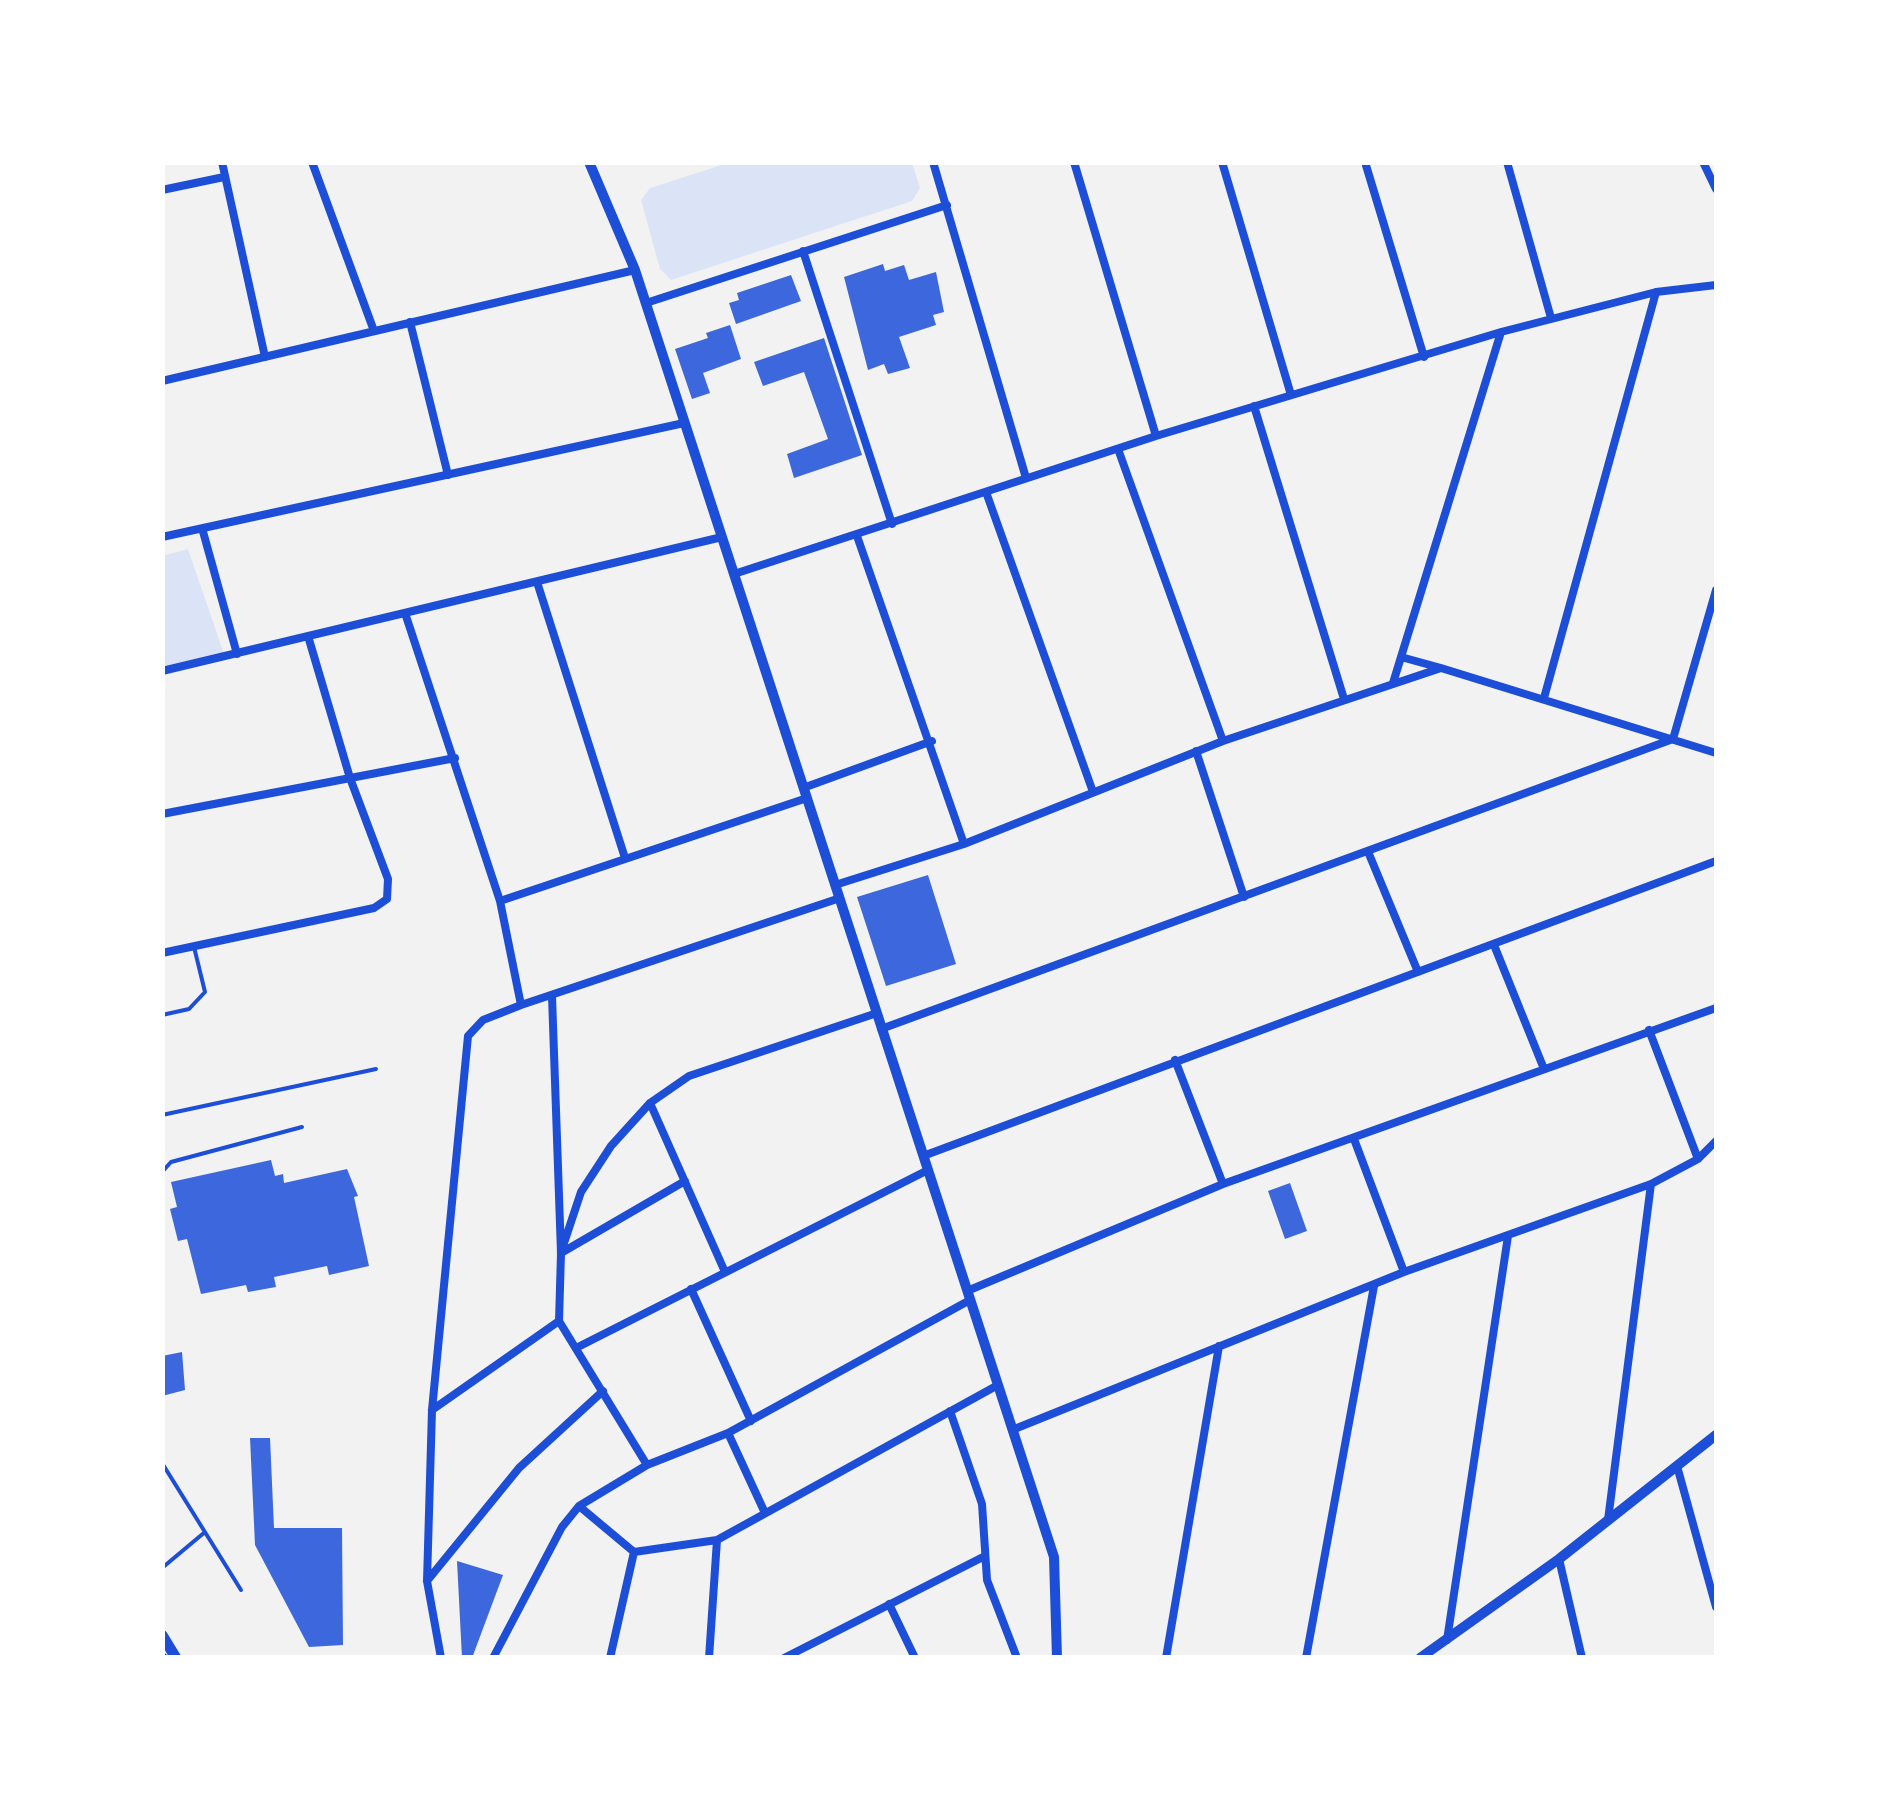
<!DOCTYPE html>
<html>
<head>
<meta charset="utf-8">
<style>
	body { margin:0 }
	#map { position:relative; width:1879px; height:1820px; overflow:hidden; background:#f2f2f2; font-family:Ubuntu,sans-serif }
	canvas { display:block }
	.frame { position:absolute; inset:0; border:165px solid #fff; pointer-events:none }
</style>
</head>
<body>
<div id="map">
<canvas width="1879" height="1820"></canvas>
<div class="frame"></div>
</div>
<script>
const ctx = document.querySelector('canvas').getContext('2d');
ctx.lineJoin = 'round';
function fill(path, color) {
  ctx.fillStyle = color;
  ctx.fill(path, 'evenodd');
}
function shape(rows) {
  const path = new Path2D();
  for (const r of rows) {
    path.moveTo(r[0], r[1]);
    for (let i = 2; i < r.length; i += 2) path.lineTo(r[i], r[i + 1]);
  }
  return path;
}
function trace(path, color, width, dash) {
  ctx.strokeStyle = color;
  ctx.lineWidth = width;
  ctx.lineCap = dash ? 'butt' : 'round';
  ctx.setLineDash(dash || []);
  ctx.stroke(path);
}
const green = shape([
	[731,162,912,163,920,188,912,201,671,280,660,269,641,200,650,188],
	[188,549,224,654,163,668,162,556]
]);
const building = shape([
	[883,264,885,271,904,265,909,280,936,272,944,312,933,315,936,325,899,337,910,368,888,374,884,364,868,370,844,277],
	[791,275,801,301,736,324,729,303,739,300,737,293],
	[730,325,741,359,703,373,710,393,692,399,675,349,708,338,706,333],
	[824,338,862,455,794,478,787,454,828,439,804,372,763,386,754,362],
	[928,875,956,964,886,986,857,897],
	[271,1160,275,1176,283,1174,284,1183,347,1169,358,1196,354,1197,369,1266,329,1275,327,1266,274,1277,276,1287,248,1292,246,1285,201,1294,187,1239,178,1241,170,1209,177,1207,171,1182],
	[1290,1183,1307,1231,1285,1239,1268,1191],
	[182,1352,185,1390,162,1396,162,1356],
	[250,1438,270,1438,274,1528,342,1528,343,1645,309,1647,255,1545],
	[457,1561,503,1575,472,1658,462,1658]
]);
const service = shape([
	[162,1015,189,1009,205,992,194,947],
	[162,1115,376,1069],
	[162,1172,171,1162,302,1127],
	[162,1463,241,1590],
	[162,1568,205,1532]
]);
const minor = shape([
	[222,162,265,357],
	[312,162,374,331],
	[933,162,1026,478],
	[1074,162,1156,436],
	[1222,162,1291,395],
	[1365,162,1424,357],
	[1507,162,1551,318],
	[1703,162,1716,189],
	[162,190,224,177],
	[803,251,892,524],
	[646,303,947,205],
	[410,322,448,475],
	[162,381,635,270],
	[1254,406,1344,699],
	[1118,449,1223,741],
	[986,492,1093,792],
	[202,528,237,654],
	[857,536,964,844],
	[162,537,684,423],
	[734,574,1156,436,1501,332,1656,292,1716,285],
	[537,582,625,858],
	[405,613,500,901,521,1005],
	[1401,657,1441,668],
	[162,671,722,537],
	[1393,683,1501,332],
	[1544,698,1656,292],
	[1196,751,1244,897],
	[803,788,932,741],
	[162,814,455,758],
	[1369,854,1418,972],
	[835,885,964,844,1223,741,1441,668,1716,753],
	[500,901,807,798],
	[1494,945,1544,1069],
	[162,953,374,908,387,899,388,879,350,778,308,636],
	[552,996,561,1253,559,1321,647,1465],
	[881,1029,1673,739,1716,590],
	[1649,1030,1698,1159],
	[1175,1060,1223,1184],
	[650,1103,725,1272],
	[1354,1139,1404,1272],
	[923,1156,1716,861],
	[564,1243,581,1192,611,1146,650,1103,689,1076,877,1013],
	[561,1253,685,1181],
	[691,1289,751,1421],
	[967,1291,1223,1184,1716,1008],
	[576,1348,928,1170],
	[432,1410,559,1321],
	[950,1411,982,1504,987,1580,1017,1658],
	[1012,1430,1404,1272,1651,1184,1698,1159,1716,1141],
	[728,1433,765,1513],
	[1677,1466,1716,1607],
	[579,1506,634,1552],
	[1608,1520,1651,1184],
	[634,1552,717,1540,998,1385],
	[1559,1559,1582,1658],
	[427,1581,519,1468,603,1391],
	[889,1604,915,1658],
	[1447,1640,1508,1236],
	[441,1658,427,1581,432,1410,468,1036,483,1020,521,1005,840,898],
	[493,1658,562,1527,579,1506,647,1465,728,1433,970,1300],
	[610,1658,634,1552],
	[709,1658,717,1540],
	[784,1658,985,1556],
	[1166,1658,1219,1346],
	[1306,1658,1374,1286]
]);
const tertiary = shape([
	[589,162,635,270,1054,1557,1057,1658],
	[162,1657,163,1658],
	[1420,1658,1559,1559,1716,1435]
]);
const secondary = shape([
	[162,1635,176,1658]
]);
fill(green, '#dbe4f7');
fill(building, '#3d67dc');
trace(service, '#1d4ed8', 4);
trace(minor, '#1d4ed8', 8);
trace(tertiary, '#1d4ed8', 10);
trace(secondary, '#1d4ed8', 11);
</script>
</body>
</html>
